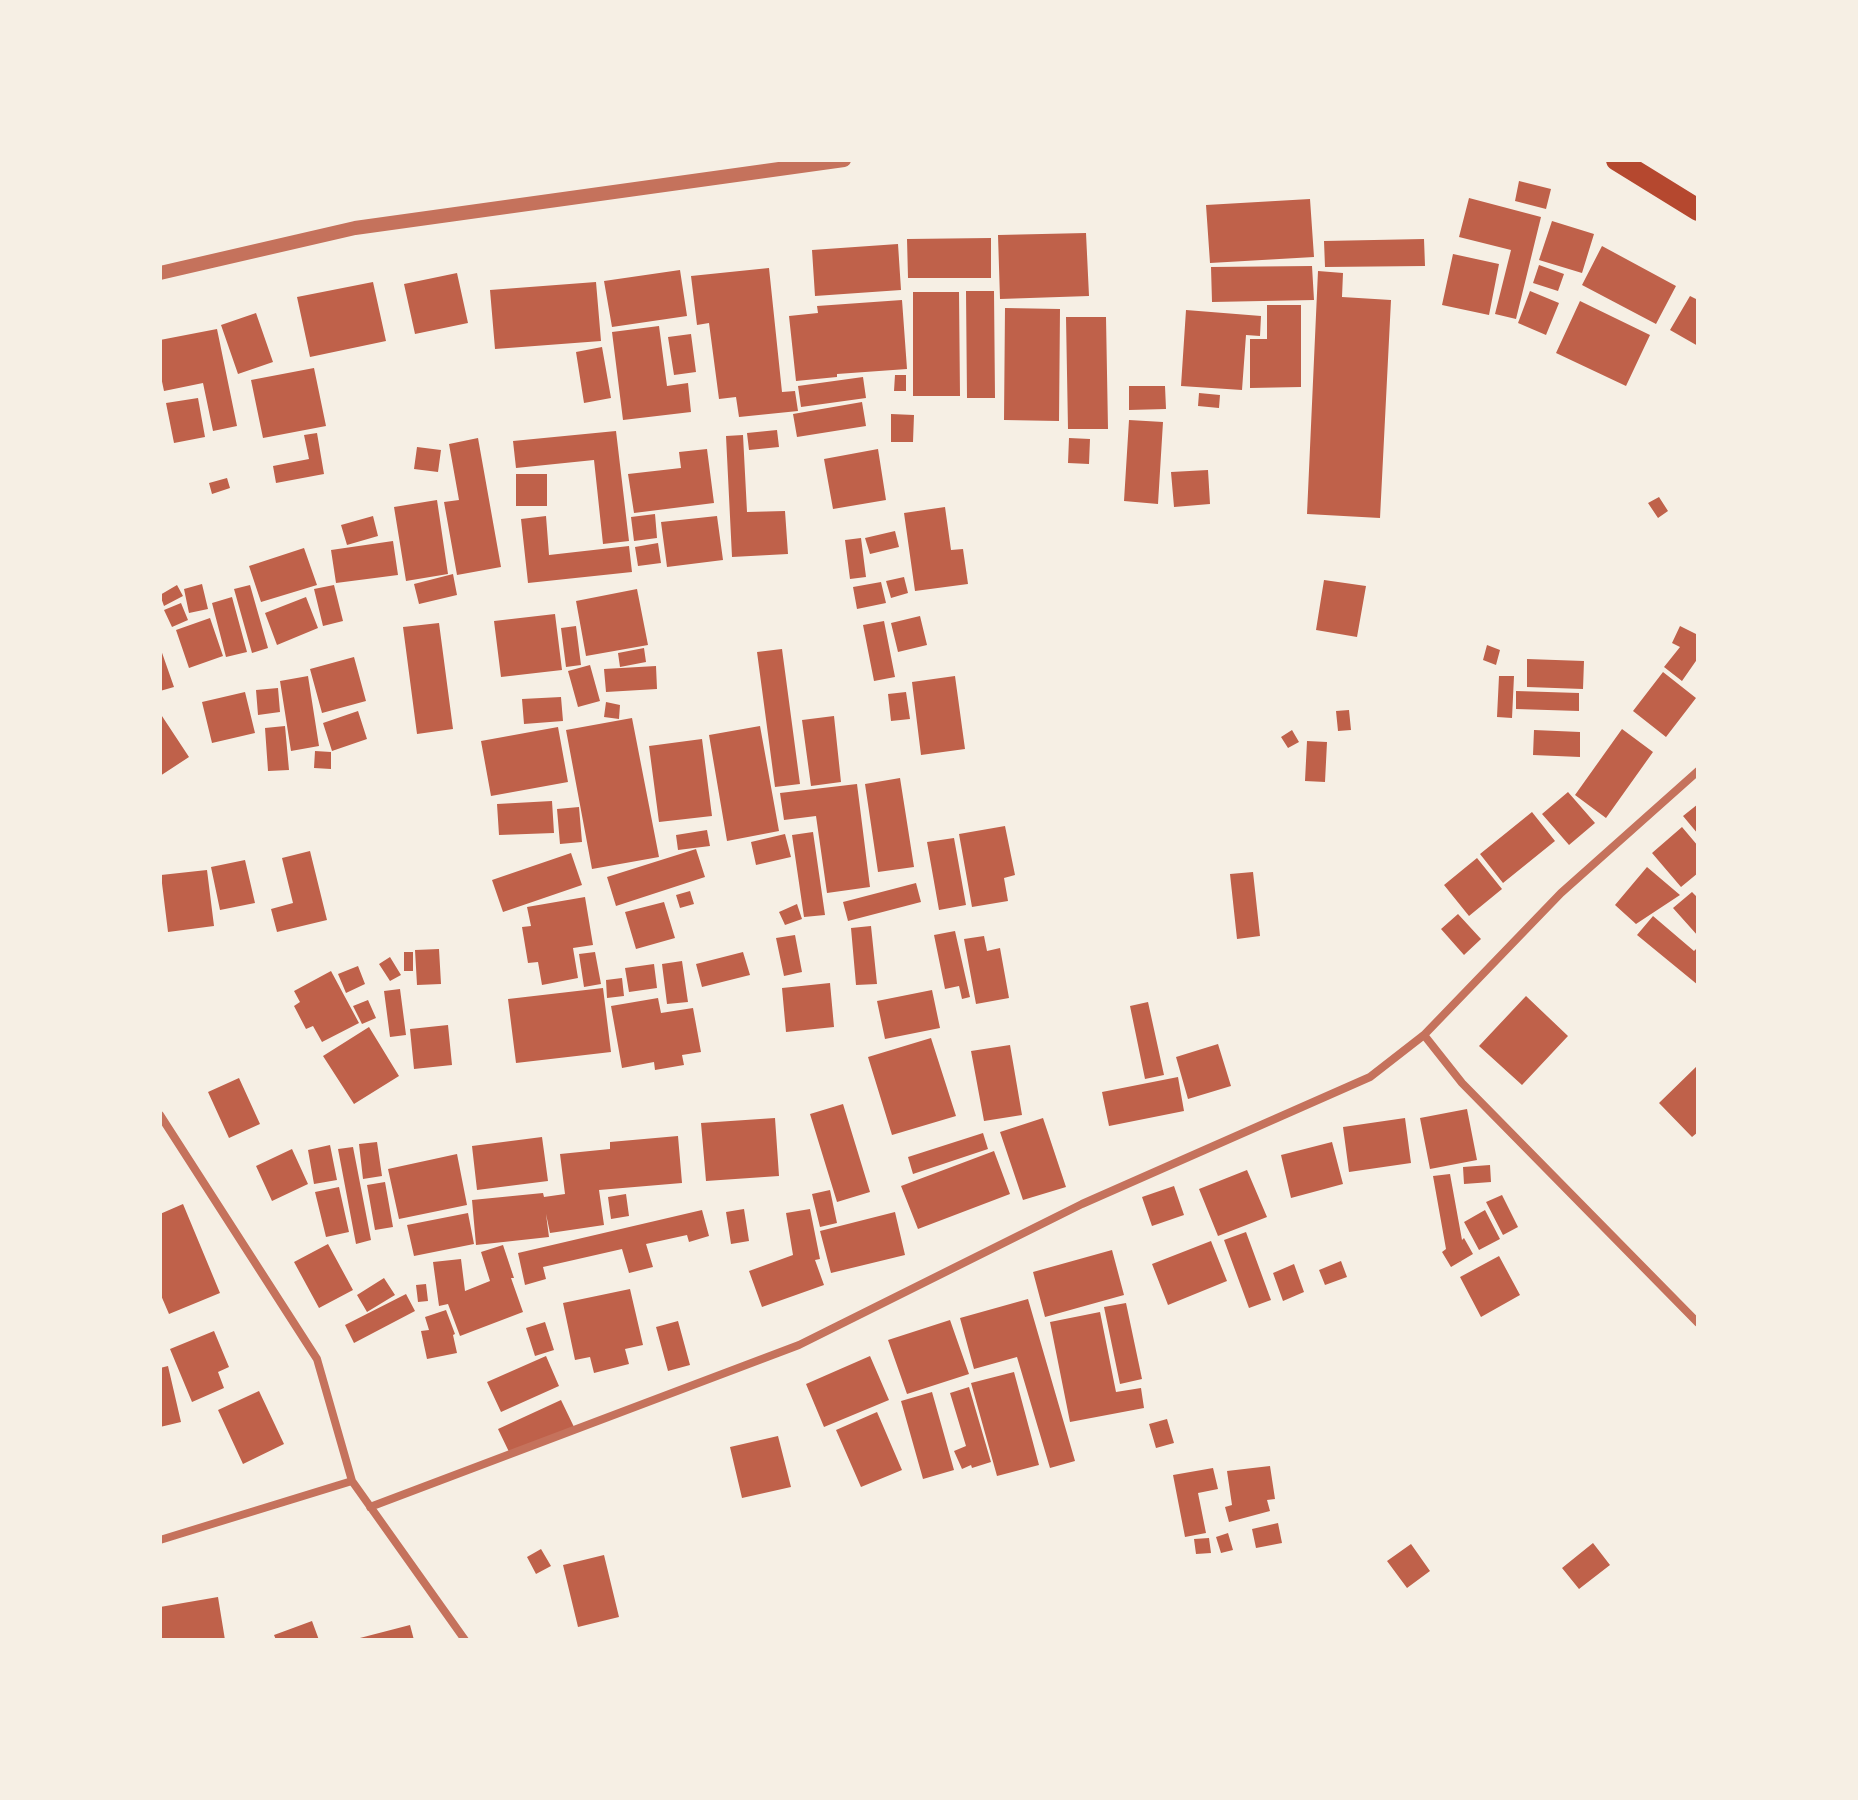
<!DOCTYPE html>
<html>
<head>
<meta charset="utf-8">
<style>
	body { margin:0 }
	#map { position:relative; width:1858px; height:1800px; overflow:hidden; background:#f6efe4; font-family:"DejaVu Sans",sans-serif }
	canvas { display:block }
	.frame { position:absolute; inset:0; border:162px solid #f6efe4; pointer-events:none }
</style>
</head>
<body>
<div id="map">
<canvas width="1858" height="1800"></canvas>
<div class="frame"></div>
</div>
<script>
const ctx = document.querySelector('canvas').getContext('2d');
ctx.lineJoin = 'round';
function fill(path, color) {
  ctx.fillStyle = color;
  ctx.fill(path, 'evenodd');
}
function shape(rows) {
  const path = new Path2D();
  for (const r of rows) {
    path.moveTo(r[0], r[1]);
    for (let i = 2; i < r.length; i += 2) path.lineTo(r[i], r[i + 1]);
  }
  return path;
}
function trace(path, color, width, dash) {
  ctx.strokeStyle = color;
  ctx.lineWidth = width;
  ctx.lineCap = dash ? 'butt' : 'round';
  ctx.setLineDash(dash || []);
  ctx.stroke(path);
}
const building = shape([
	[1519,181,1551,189,1546,209,1515,201],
	[1469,198,1541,217,1516,319,1495,314,1511,250,1459,237],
	[1310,199,1314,257,1210,263,1206,205],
	[1552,221,1594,234,1582,273,1539,260],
	[1086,233,1089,296,1000,299,998,235],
	[991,238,991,278,908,278,907,239],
	[1424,239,1425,266,1325,267,1324,241],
	[898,244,901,290,815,296,812,250],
	[1602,246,1676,286,1656,324,1582,285],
	[1453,254,1499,264,1489,315,1442,305],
	[1539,265,1564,274,1558,291,1533,283],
	[1312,266,1314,300,1212,302,1211,267],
	[769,268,782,392,795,391,798,411,739,417,736,397,719,399,709,323,697,325,691,276],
	[680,270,687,316,612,327,604,281],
	[1318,271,1343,273,1342,297,1391,300,1380,518,1307,514],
	[457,273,468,323,415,334,404,284],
	[373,282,386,341,310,357,297,297],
	[596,282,601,341,495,349,490,290],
	[966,291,994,291,995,398,967,398],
	[1530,291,1559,303,1546,335,1518,323],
	[913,292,959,292,960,396,913,396],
	[1690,296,1698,300,1698,346,1670,330],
	[902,300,907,369,837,374,837,377,796,381,789,316,818,313,817,306],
	[1580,301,1650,335,1626,386,1556,353],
	[1267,305,1301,305,1301,387,1250,388,1250,339,1267,339],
	[1005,308,1060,309,1059,421,1004,420],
	[1186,310,1261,316,1260,336,1246,335,1242,390,1181,386],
	[256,313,273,362,238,374,221,325],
	[1066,317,1106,317,1108,429,1068,429],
	[659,326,667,386,688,383,691,412,623,420,612,332],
	[217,329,237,426,213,431,203,383,164,391,160,372,160,340],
	[691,334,696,372,674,375,668,337],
	[602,347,611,398,584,403,576,352],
	[314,368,326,426,263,438,251,380],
	[895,375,906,375,906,391,894,391],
	[863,377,866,398,801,407,798,386],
	[1129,386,1165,386,1166,409,1129,410],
	[1199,393,1220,395,1219,408,1198,406],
	[198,398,205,437,174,443,166,403],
	[862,402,866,426,797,437,793,414],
	[891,414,914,415,913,442,891,442],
	[1129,420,1163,422,1158,504,1124,501],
	[777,430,779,447,749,450,747,433],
	[616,431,629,541,603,544,594,460,516,468,513,441],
	[317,433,324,474,276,483,273,466,309,459,304,435],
	[743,435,747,512,785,511,788,554,732,557,726,436],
	[478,438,501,567,457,575,444,502,459,500,449,444],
	[1069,438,1090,439,1089,464,1068,463],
	[417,447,441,450,438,472,414,469],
	[707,449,714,503,634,513,628,474,681,468,679,452],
	[878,449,886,500,833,509,824,459],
	[1208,470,1210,504,1174,507,1171,472],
	[516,474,547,474,547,506,516,506],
	[227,478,230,488,212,494,209,483],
	[1659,497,1668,511,1658,518,1648,503],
	[437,500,448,574,406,581,394,507],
	[945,507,951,550,963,549,968,584,915,591,904,513],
	[655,514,657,538,634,541,631,517],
	[373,516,378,536,347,545,341,525],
	[546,516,549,555,629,546,632,572,528,583,521,519],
	[717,516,723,560,667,567,661,522],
	[895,531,899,547,870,554,865,538],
	[861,538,866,577,850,579,845,540],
	[393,541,398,575,336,583,331,550],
	[658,543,661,563,638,566,635,547],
	[304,548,317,585,261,602,249,566],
	[453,574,457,595,419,604,414,584],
	[904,577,908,593,891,598,886,581],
	[1324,580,1366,586,1357,637,1316,630],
	[881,582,886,603,857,609,853,587],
	[202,584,208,609,189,613,184,589],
	[177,585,183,596,164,606,160,595],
	[250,585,268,648,252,653,234,589],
	[334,585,343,621,323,626,314,589],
	[637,589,648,645,586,656,576,601],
	[232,597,247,652,226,657,212,603],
	[306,597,318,628,277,645,265,613],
	[181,603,188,620,172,627,164,610],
	[555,614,562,670,501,677,494,621],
	[920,616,927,645,898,652,891,623],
	[210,618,223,656,189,668,176,630],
	[884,621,895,677,874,681,863,625],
	[439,623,453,729,417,734,403,627],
	[576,626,581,665,566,667,561,628],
	[1680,626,1698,635,1698,658,1682,681,1664,667,1680,647,1672,643],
	[1487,645,1500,650,1496,665,1483,660],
	[160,647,174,687,160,691],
	[644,648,646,662,620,667,618,653],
	[782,649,800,784,775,787,757,652],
	[354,657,366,701,322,713,310,669],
	[1527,659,1584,661,1583,689,1527,687],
	[590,665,600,701,578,707,568,671],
	[656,666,657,689,606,692,604,669],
	[1663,672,1696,698,1666,737,1633,711],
	[308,676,319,746,291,751,280,681],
	[955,676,965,749,921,755,912,682],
	[1499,676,1514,676,1512,718,1497,717],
	[278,688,280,712,258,715,256,690],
	[1516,691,1579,693,1579,711,1516,709],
	[245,692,255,733,212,743,202,702],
	[906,692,910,719,891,721,888,694],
	[561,697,563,721,524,724,522,699],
	[606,702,620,705,619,719,604,717],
	[1349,710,1351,730,1338,731,1336,711],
	[358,711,367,739,332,751,323,723],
	[160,713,189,757,160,776],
	[834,716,841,782,811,786,802,720],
	[632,718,659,857,592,869,566,730],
	[285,726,289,770,268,771,265,728],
	[760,726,779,831,727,841,709,735],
	[558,727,568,782,491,796,481,741],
	[1622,729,1653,752,1606,818,1575,795],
	[1292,730,1299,742,1288,748,1281,737],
	[1534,730,1580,732,1580,757,1533,755],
	[702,739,712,816,659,822,649,746],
	[1307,741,1327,742,1325,782,1305,781],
	[315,751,331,752,331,769,314,768],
	[900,778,914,867,878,872,865,784],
	[857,784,870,887,827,893,816,816,784,820,780,793],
	[1568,792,1595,823,1569,845,1542,814],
	[552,801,554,833,499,835,497,804],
	[1698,804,1698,834,1683,816],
	[579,807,582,842,560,844,557,809],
	[1532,812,1555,841,1503,883,1480,854],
	[1005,826,1015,875,1004,878,1008,901,972,907,959,834],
	[1682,827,1698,846,1698,873,1681,887,1652,853],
	[707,830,710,846,678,850,676,835],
	[813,832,825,915,804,917,792,835],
	[785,834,791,857,756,865,751,842],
	[954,838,966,905,939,910,927,842],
	[696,849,705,877,616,906,607,877],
	[310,851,327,920,277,932,271,909,293,903,282,858],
	[571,853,582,885,503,912,492,880],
	[1477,858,1502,889,1469,916,1444,885],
	[245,860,255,903,220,910,211,867],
	[1647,867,1680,895,1636,924,1615,905],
	[207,870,214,926,168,932,161,875],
	[1253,872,1260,936,1237,939,1230,874],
	[916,883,921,902,848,921,843,902],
	[690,891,694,904,680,908,676,895],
	[1692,892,1698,898,1698,936,1673,908],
	[585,897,593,945,573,948,578,978,542,985,538,962,528,963,522,927,531,926,527,907],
	[664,902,675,938,636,949,625,912],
	[797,904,802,919,785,925,779,912],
	[1458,914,1481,939,1464,955,1441,929],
	[1653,916,1694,951,1698,947,1698,985,1637,935],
	[871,926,877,984,856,985,851,928],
	[955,931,970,997,962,999,959,986,945,989,934,935],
	[795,935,802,972,784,976,776,938],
	[984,936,987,951,1000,948,1009,998,976,1004,964,939],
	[439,949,441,984,417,985,415,950],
	[404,952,413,952,413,971,404,971],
	[595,952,601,984,584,987,579,954],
	[743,952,750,975,702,987,696,964],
	[390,957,401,975,390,981,379,964],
	[682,961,688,1002,667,1004,662,964],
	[654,964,657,988,629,992,625,968],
	[358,966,365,984,346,993,338,974],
	[331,971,359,1023,322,1042,313,1026,306,1029,294,1006,300,1002,294,991],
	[622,978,624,996,607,998,606,980],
	[830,983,834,1027,786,1032,782,988],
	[603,988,611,1052,516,1063,508,999],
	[400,989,406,1035,390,1037,384,991],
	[932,990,940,1028,885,1039,877,1001],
	[1526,996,1568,1036,1522,1085,1479,1046],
	[658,998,661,1013,693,1008,701,1052,682,1055,684,1065,655,1070,654,1062,622,1068,611,1006],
	[368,1000,376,1018,362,1024,353,1006],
	[1148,1002,1164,1075,1145,1079,1130,1006],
	[448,1025,452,1065,414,1069,410,1029],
	[369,1027,399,1076,354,1104,323,1056],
	[931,1038,956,1116,892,1135,868,1057],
	[1218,1044,1231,1086,1188,1099,1176,1057],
	[1010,1045,1022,1115,984,1121,971,1051],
	[1698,1065,1698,1132,1692,1137,1659,1103],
	[1178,1077,1184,1111,1109,1126,1102,1092],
	[239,1078,260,1124,229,1138,208,1092],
	[843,1104,870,1192,837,1202,810,1114],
	[1467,1109,1477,1160,1430,1169,1420,1118],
	[775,1118,779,1176,706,1181,701,1123],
	[1043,1118,1066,1187,1023,1200,1000,1132],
	[1405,1118,1411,1163,1349,1172,1343,1127],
	[983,1133,988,1149,913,1174,908,1157],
	[678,1136,682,1183,599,1190,604,1225,550,1233,546,1214,549,1237,476,1245,472,1200,543,1193,544,1197,565,1194,560,1154,610,1149,610,1142],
	[542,1137,548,1181,477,1190,472,1146],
	[377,1142,382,1176,363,1179,359,1144],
	[1332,1142,1343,1184,1291,1198,1281,1155],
	[330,1145,337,1180,314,1184,308,1150],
	[353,1147,371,1240,356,1244,338,1149],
	[292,1149,308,1184,272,1201,256,1166],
	[994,1151,1010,1194,918,1229,901,1186],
	[457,1154,467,1205,399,1219,388,1169],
	[1490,1165,1491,1182,1464,1184,1463,1167],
	[1247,1170,1267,1217,1218,1236,1199,1189],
	[1450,1174,1462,1240,1464,1238,1473,1254,1451,1267,1442,1252,1446,1249,1433,1176],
	[385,1182,393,1227,375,1230,367,1185],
	[1174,1186,1184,1215,1152,1226,1142,1197],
	[339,1187,349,1232,326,1237,315,1192],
	[830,1190,837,1223,820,1227,812,1194],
	[626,1194,629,1216,611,1219,608,1197],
	[1502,1195,1518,1227,1503,1235,1486,1202],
	[183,1204,220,1293,169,1314,160,1293,160,1214],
	[744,1209,749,1241,731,1244,726,1212],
	[810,1209,820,1259,815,1260,824,1285,762,1307,749,1271,793,1255,786,1213],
	[702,1210,709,1236,689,1242,687,1235,646,1244,653,1267,629,1273,622,1249,543,1267,546,1279,525,1285,518,1253],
	[1485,1210,1500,1239,1479,1250,1464,1222],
	[895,1212,905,1255,831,1273,820,1231],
	[468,1213,474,1244,414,1256,407,1225],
	[1246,1232,1271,1300,1249,1308,1224,1240],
	[1211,1241,1227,1281,1168,1305,1152,1264],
	[328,1244,353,1290,319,1308,294,1262],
	[503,1245,514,1278,511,1278,523,1312,460,1336,448,1304,439,1306,433,1262,461,1259,465,1291,490,1281,481,1252],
	[1112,1250,1124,1295,1045,1317,1033,1272],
	[1499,1256,1520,1295,1481,1317,1460,1277],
	[1341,1261,1347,1277,1325,1285,1319,1270],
	[1294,1264,1304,1292,1283,1301,1273,1273],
	[384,1278,395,1295,367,1312,357,1295],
	[426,1284,428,1301,418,1302,416,1285],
	[630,1289,643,1345,625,1349,629,1364,594,1373,590,1357,575,1360,563,1303],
	[406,1294,415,1311,354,1343,345,1325],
	[1028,1299,1075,1461,1050,1468,1017,1357,974,1369,960,1318],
	[1126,1303,1142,1379,1120,1384,1104,1307],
	[446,1310,455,1334,453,1335,457,1353,427,1359,421,1331,429,1330,425,1317],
	[1100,1312,1116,1392,1141,1388,1144,1408,1070,1422,1050,1322],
	[950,1320,969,1374,907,1394,888,1340],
	[678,1321,690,1365,668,1371,656,1327],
	[545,1322,554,1350,535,1356,526,1328],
	[214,1331,229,1367,218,1372,224,1388,192,1402,170,1349],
	[546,1356,559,1386,501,1412,487,1382],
	[870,1356,889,1400,824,1427,806,1384],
	[168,1366,181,1422,160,1427,160,1368],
	[1014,1372,1039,1465,997,1476,971,1383],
	[969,1387,991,1462,972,1468,971,1465,962,1469,954,1451,966,1446,950,1393],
	[259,1391,284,1444,243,1464,218,1410],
	[932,1392,954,1470,923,1479,901,1401],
	[561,1400,574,1427,511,1456,498,1429],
	[877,1412,902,1470,861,1487,836,1430],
	[1167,1419,1174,1443,1156,1448,1149,1424],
	[778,1436,791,1487,742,1498,730,1447],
	[1270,1466,1275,1499,1267,1500,1270,1511,1229,1522,1225,1507,1232,1505,1227,1471],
	[1213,1468,1218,1489,1198,1493,1206,1533,1185,1537,1173,1475],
	[1278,1523,1282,1543,1256,1548,1252,1529],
	[1228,1533,1233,1550,1221,1553,1216,1537],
	[1209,1538,1211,1553,1196,1554,1194,1539],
	[1593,1543,1610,1565,1579,1589,1562,1568],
	[1411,1544,1430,1571,1407,1588,1387,1561],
	[541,1549,551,1566,536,1574,527,1557],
	[604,1555,619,1617,578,1627,563,1565],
	[218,1597,225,1640,160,1640,160,1607],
	[312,1621,319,1640,276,1640,274,1635],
	[410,1625,414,1640,356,1640,356,1639]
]);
const minor = shape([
	[1424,1035,1462,1083,1698,1323],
	[160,1115,317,1359,352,1481,465,1640],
	[370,1507,799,1345,1082,1204,1370,1077,1424,1035,1561,893,1698,771],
	[160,1540,352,1481]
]);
const tertiary = shape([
	[160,273,355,228,844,160]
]);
const trunk = shape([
	[1617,160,1698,210]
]);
fill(building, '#bf614a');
trace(minor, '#c5725c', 8);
trace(tertiary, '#c5725c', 14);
trace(trunk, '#b5482f', 22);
</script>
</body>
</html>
